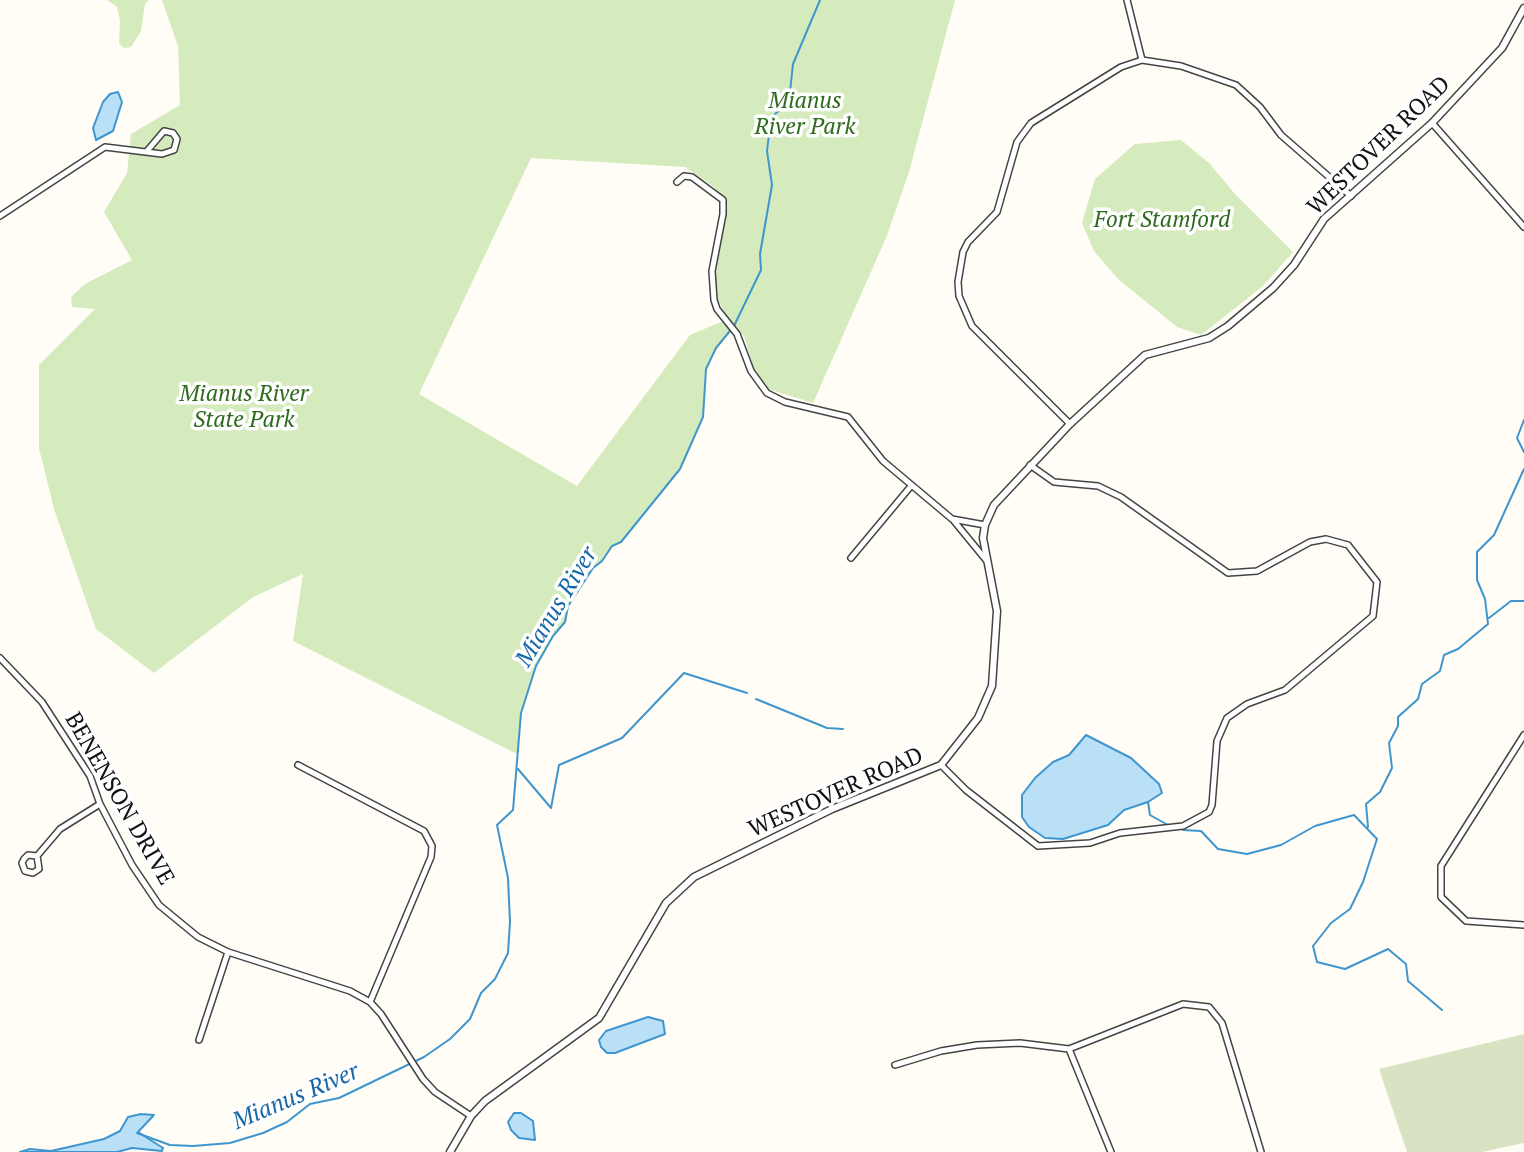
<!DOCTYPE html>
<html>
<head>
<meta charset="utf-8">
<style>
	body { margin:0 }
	canvas { display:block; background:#fffdf5 }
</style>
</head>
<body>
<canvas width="1524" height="1152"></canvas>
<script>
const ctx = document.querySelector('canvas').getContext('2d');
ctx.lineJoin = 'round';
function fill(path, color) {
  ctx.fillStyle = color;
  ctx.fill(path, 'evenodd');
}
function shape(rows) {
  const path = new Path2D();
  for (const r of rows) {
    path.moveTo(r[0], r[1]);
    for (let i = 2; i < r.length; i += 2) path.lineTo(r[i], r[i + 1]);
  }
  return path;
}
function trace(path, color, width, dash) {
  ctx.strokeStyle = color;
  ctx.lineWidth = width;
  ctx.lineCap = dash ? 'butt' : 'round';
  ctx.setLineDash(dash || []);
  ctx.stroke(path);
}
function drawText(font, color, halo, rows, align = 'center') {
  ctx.font = font + ' "PT Serif",serif';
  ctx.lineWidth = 7;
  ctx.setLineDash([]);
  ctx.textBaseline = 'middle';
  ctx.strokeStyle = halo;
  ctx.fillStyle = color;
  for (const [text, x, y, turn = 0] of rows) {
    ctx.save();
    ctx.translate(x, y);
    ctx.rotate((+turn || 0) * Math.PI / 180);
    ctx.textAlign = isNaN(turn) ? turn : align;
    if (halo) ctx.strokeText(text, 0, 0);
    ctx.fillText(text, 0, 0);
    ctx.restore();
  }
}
const green = shape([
	[107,0,149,0,145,4,141,31,131,47,124,48,119,43,120,20,117,7],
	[162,0,955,0,909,172,886,238,813,403,768,389,757,379,744,336,734,326,716,348,706,369,703,417,680,469,621,542,612,546,602,561,593,568,568,606,565,622,553,636,536,666,521,713,517,754,293,641,303,574,253,597,154,673,96,629,54,509,39,448,39,365,95,309,72,307,71,297,85,284,132,260,104,212,127,173,131,134,180,105,178,46],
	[531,158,685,167,714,187,726,200,714,268,715,295,728,319,690,335,577,486,419,394],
	[1181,140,1210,164,1235,194,1293,252,1263,286,1201,335,1177,327,1118,279,1094,251,1082,223,1095,179,1135,144]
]);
const cemetery = shape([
	[1524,1034,1524,1143,1482,1152,1407,1152,1379,1069]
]);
const water = shape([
	[118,92,122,102,113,131,96,140,93,128,103,102,110,94,118,92],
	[1086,735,1131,758,1159,784,1162,793,1148,802,1124,810,1108,825,1063,839,1045,838,1029,827,1022,817,1022,795,1035,778,1053,762,1069,755,1086,735],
	[648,1017,663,1021,665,1034,615,1053,607,1053,601,1047,599,1040,606,1031,648,1017],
	[514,1113,521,1113,533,1121,535,1140,519,1138,511,1130,508,1122,514,1113],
	[141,1114,154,1115,138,1132,163,1148,162,1151,132,1148,117,1152,20,1152,30,1149,51,1151,104,1139,120,1131,128,1117,141,1114]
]);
const stream = shape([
	[1524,420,1517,438,1524,452],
	[1489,618,1511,601,1524,601],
	[756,699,827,728,843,729],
	[518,769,551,808,559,765,622,738,684,673,747,693],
	[1148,802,1150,815,1168,825],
	[1368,827,1366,804,1380,792,1392,768,1389,743,1398,726,1398,717,1418,699,1422,684,1440,671,1444,655,1458,649,1488,624,1485,599,1477,580,1477,552,1494,535,1524,469],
	[1183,830,1201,831,1218,849,1247,854,1281,845,1315,826,1354,815,1377,839,1363,882,1350,909,1331,923,1313,946,1317,962,1345,969,1388,949,1406,964,1408,981,1442,1010],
	[137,1133,170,1145,193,1146,230,1143,263,1133,287,1122,310,1104,339,1098,424,1057,450,1039,470,1019,481,993,495,979,508,953,510,922,508,878,497,825,513,810,521,713,536,666,553,636,565,622,568,606,593,568,602,561,612,546,621,542,680,469,703,417,706,369,716,348,734,326,761,270,760,254,772,185,767,151,770,126,772,117,789,101,793,64,820,0]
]);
const minor = shape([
	[1127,0,1142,60],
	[1432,123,1524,227],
	[677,182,684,176,692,177,723,200,723,214,712,271,714,300,717,309,737,334,751,371,767,393,785,402,848,417,883,461,952,519,985,525],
	[0,216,105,147,162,154,174,150,177,139,173,133,164,131,147,151],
	[1070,424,972,326,959,296,958,282,963,252,968,242,997,212,1017,142,1031,123,1121,67,1142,60,1181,66,1236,85,1260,107,1281,135,1351,196],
	[954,521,986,560],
	[851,558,911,486],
	[0,658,42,702,90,776,100,804,132,865,159,905,198,937,228,952,350,991,370,1002,381,1014,423,1079,435,1092,471,1116],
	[1524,735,1441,866,1441,897,1466,921,1524,925],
	[298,765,424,831,432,846,431,857,370,1002],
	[941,765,966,790,1038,846,1090,843,1120,833,1183,826,1209,812,1212,805,1217,741,1227,718,1247,704,1285,690,1373,616,1377,582,1348,545,1326,539,1310,542,1257,571,1228,573,1121,497,1098,486,1054,482,1030,465],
	[37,856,28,855,24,859,22,863,25,871,33,873,39,869,37,856,60,829,100,804],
	[199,1040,228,952],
	[1069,1049,1111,1152],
	[895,1065,941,1051,977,1045,1020,1043,1069,1049,1183,1004,1209,1007,1222,1023,1261,1152]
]);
const tertiary = shape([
	[450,1152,471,1116,485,1101,599,1018,666,903,694,877,832,809,941,765,978,718,992,686,997,611,983,538,985,525,994,505,1070,424,1145,355,1209,338,1228,326,1273,288,1294,265,1324,219,1432,123,1502,48,1524,8]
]);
const parkNames = [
	["Mianus",805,101],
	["River Park",805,127],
	["Fort Stamford",1162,220],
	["Mianus River",244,394],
	["State Park",244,420]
];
const streetNames = [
	["WESTOVER ROAD",1379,146,-44],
	["WESTOVER ROAD",836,793,-24],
	["BENENSON DRIVE",119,799,60]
];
const waterNames = [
	["Mianus River",557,607,-59],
	["Mianus River",296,1097,-23]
];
fill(green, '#d5ebbd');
fill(cemetery, '#d9e3c4');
fill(water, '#b9e0f7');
trace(water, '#3f96cf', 2);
trace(stream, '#3f96cf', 2);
trace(minor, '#444', 8);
trace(tertiary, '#444', 9);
trace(minor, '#fff', 5);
trace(tertiary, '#fff', 6);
drawText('italic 23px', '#2f6b1f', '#fff', parkNames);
drawText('23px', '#111', '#fff', streetNames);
drawText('italic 24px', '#1768a6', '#fff', waterNames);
</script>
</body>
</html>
